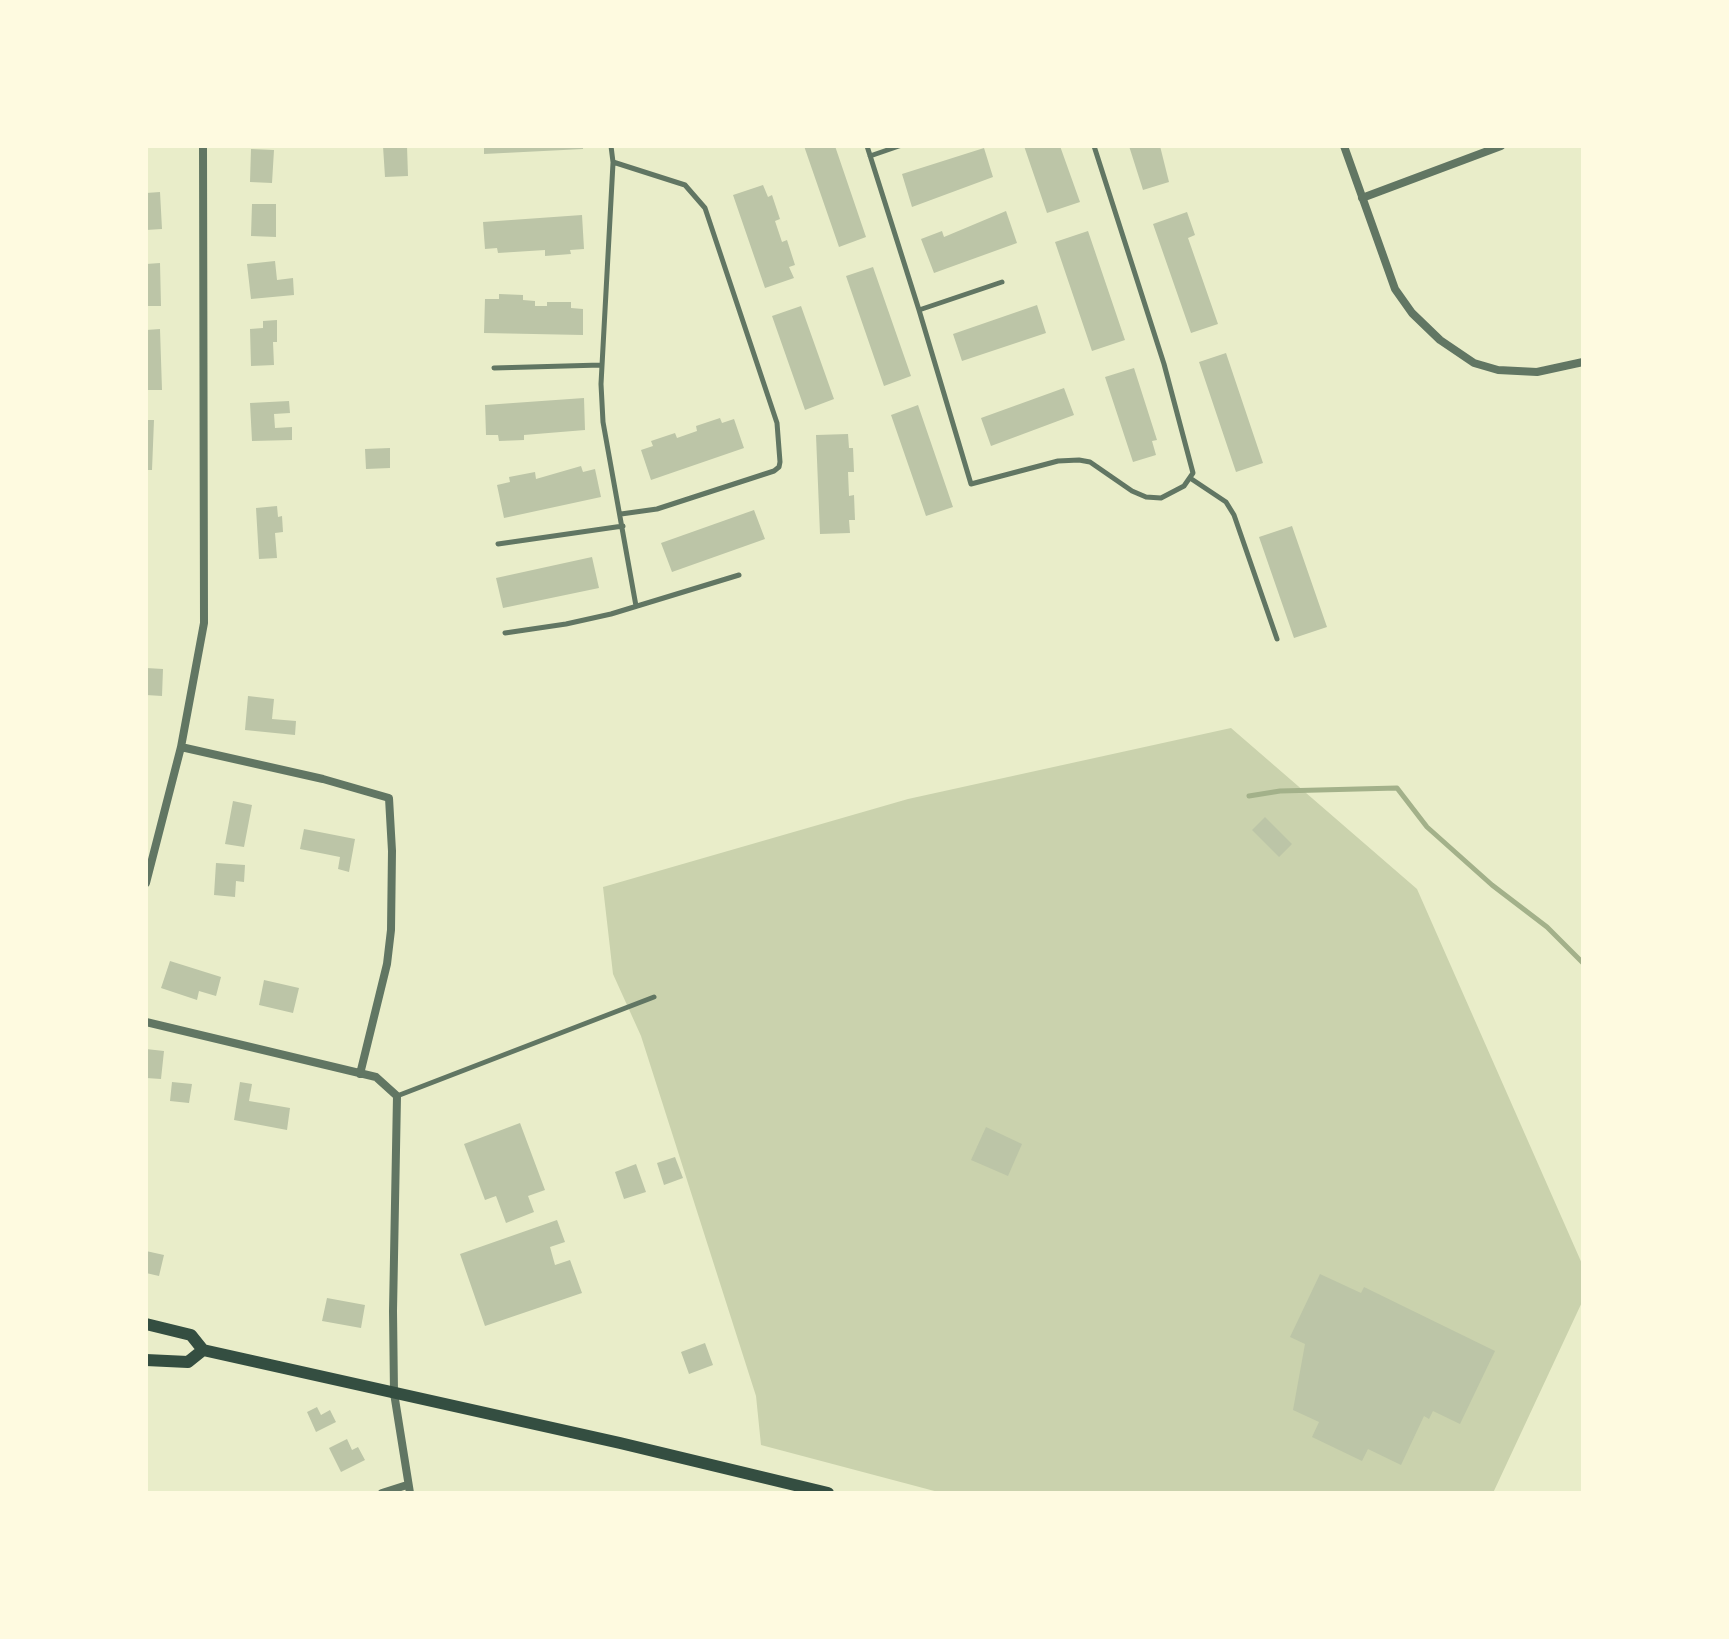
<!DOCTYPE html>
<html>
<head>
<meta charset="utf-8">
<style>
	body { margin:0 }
	#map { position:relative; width:1729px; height:1639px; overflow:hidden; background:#e9edc9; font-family:Ubuntu,sans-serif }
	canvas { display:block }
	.frame { position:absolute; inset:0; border:148px solid #fefae0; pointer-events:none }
</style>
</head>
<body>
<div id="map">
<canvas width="1729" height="1639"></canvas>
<div class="frame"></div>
</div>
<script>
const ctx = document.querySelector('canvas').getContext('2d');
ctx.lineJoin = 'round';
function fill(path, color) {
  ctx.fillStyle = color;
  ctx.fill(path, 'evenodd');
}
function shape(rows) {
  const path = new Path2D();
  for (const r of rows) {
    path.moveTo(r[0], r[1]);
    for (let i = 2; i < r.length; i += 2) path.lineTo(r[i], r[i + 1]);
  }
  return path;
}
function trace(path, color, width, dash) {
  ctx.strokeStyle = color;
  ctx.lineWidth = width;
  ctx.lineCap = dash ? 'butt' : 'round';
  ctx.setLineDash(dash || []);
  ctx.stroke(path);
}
const green = shape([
	[1231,728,1417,889,1583,1266,1583,1300,1493,1493,942,1493,761,1445,756,1396,641,1036,613,974,603,887,908,799]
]);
const stream = shape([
	[1249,796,1280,791,1397,788,1427,827,1492,885,1547,927,1583,963]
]);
const building = shape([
	[383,146,407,146,408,176,385,177],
	[484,146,583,146,583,149,484,154],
	[804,146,835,146,866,237,839,247],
	[1024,146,1060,146,1080,202,1047,213],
	[1129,146,1160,146,1169,182,1143,190],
	[984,148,993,177,912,207,902,174],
	[251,149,274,150,272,183,250,182],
	[763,185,768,197,772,195,780,219,775,221,782,242,787,240,795,265,789,267,794,278,765,288,733,195],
	[160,192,162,229,146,230,146,193],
	[252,204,276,204,276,237,251,236],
	[1006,211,1017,243,934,273,921,239,942,231,944,237],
	[1187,212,1195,235,1188,238,1218,324,1191,333,1153,224],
	[582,215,584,249,570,250,571,254,545,256,545,250,498,253,497,248,485,249,483,222],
	[1088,231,1125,340,1092,351,1055,242],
	[275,261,277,280,293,278,294,295,251,299,247,264],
	[160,263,161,306,146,306,146,264],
	[873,267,911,376,884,386,846,276],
	[499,294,523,295,523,300,535,301,535,306,547,306,547,302,571,302,571,308,583,309,583,335,484,333,485,299,499,299],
	[1037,305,1046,333,962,361,953,334],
	[801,306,834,399,805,410,772,316],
	[277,320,277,342,273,342,274,365,251,366,250,329,263,328,263,321],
	[160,329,162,390,146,390,146,330],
	[1226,353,1263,463,1236,472,1199,362],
	[1134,368,1157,440,1152,441,1156,455,1133,462,1105,377],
	[1064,388,1074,415,991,446,981,418],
	[584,398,585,430,524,435,524,440,499,441,498,435,486,435,485,405],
	[289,401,290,413,274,414,275,428,292,427,292,440,252,441,250,403],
	[918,405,953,507,926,516,891,415],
	[720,418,722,423,734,419,744,448,651,480,641,450,653,446,651,441,675,433,677,438,697,431,696,426],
	[146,420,154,420,152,470,146,470],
	[848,434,849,448,853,448,854,472,848,472,849,496,854,495,855,520,849,520,850,533,820,534,816,435],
	[390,448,390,468,366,469,365,449],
	[581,466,583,472,595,469,601,497,504,518,497,485,510,482,509,477,535,472,536,479],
	[277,506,278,517,282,516,283,532,275,533,277,558,259,559,256,508],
	[754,510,765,539,672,572,661,543],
	[1292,526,1327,627,1294,638,1259,537],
	[592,557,599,588,503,608,496,578],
	[146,668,163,669,162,696,146,695],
	[248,696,274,699,272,719,296,721,295,735,245,730],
	[233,801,252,805,244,847,225,844],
	[1265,817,1292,844,1279,857,1252,830],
	[304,829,355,839,349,872,338,869,340,857,300,849],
	[216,863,245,865,244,882,236,881,235,897,214,895],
	[170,961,221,977,216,996,199,991,197,1000,161,988],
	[264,980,299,988,293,1013,259,1005],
	[146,1049,164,1051,161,1079,146,1078],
	[172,1082,192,1084,189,1103,170,1101],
	[240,1082,252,1084,249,1101,290,1108,287,1130,234,1120],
	[520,1123,545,1190,528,1196,534,1212,506,1223,496,1196,485,1200,464,1144],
	[986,1127,1022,1144,1008,1176,971,1160],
	[675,1157,683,1178,664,1185,657,1163],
	[636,1164,646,1192,624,1199,615,1172],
	[557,1220,565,1242,550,1247,555,1265,570,1260,582,1293,485,1326,460,1254],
	[146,1251,164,1255,159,1276,146,1273],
	[1320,1274,1361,1293,1364,1287,1495,1351,1460,1424,1433,1411,1429,1419,1424,1416,1401,1465,1368,1449,1362,1461,1312,1437,1319,1422,1293,1410,1305,1344,1290,1337],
	[327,1298,365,1305,361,1328,322,1321],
	[705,1343,713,1365,689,1374,681,1352],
	[317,1407,321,1415,330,1410,336,1422,316,1432,307,1412],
	[347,1439,352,1450,358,1447,365,1460,341,1472,329,1448]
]);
const service = shape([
	[611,146,613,162,685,185,705,208,777,423,780,462,779,467,774,471,657,509,621,514],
	[867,146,919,310,971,484,1058,461,1079,460,1090,462,1132,491,1146,497,1161,498,1184,486,1193,473,1164,364,1094,146],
	[870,156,899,146],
	[613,163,601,384,603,422,636,606],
	[919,310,1002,282],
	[494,368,601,365],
	[1190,478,1226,502,1234,515,1277,639],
	[498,544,623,526],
	[505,633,566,624,611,614,739,575],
	[397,1096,654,997]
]);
const minor = shape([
	[1344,146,1395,289,1412,313,1440,340,1474,363,1498,370,1537,372,1583,362],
	[1362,198,1501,146],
	[181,747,323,779,389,798,392,851,391,930,387,964,360,1074],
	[146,883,181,747,204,623,203,146],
	[146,1022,376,1077,397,1096,393,1311,394,1393,410,1493],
	[382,1493,407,1485]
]);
const secondary = shape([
	[146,1324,191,1335,203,1350],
	[203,1350,620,1443,828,1493],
	[146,1360,188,1362,203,1350]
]);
fill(green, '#cad2ad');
trace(stream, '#a3b18a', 5);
fill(building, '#bcc5a7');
trace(service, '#617663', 5);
trace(minor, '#617663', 8);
trace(secondary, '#344e41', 12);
</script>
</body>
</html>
